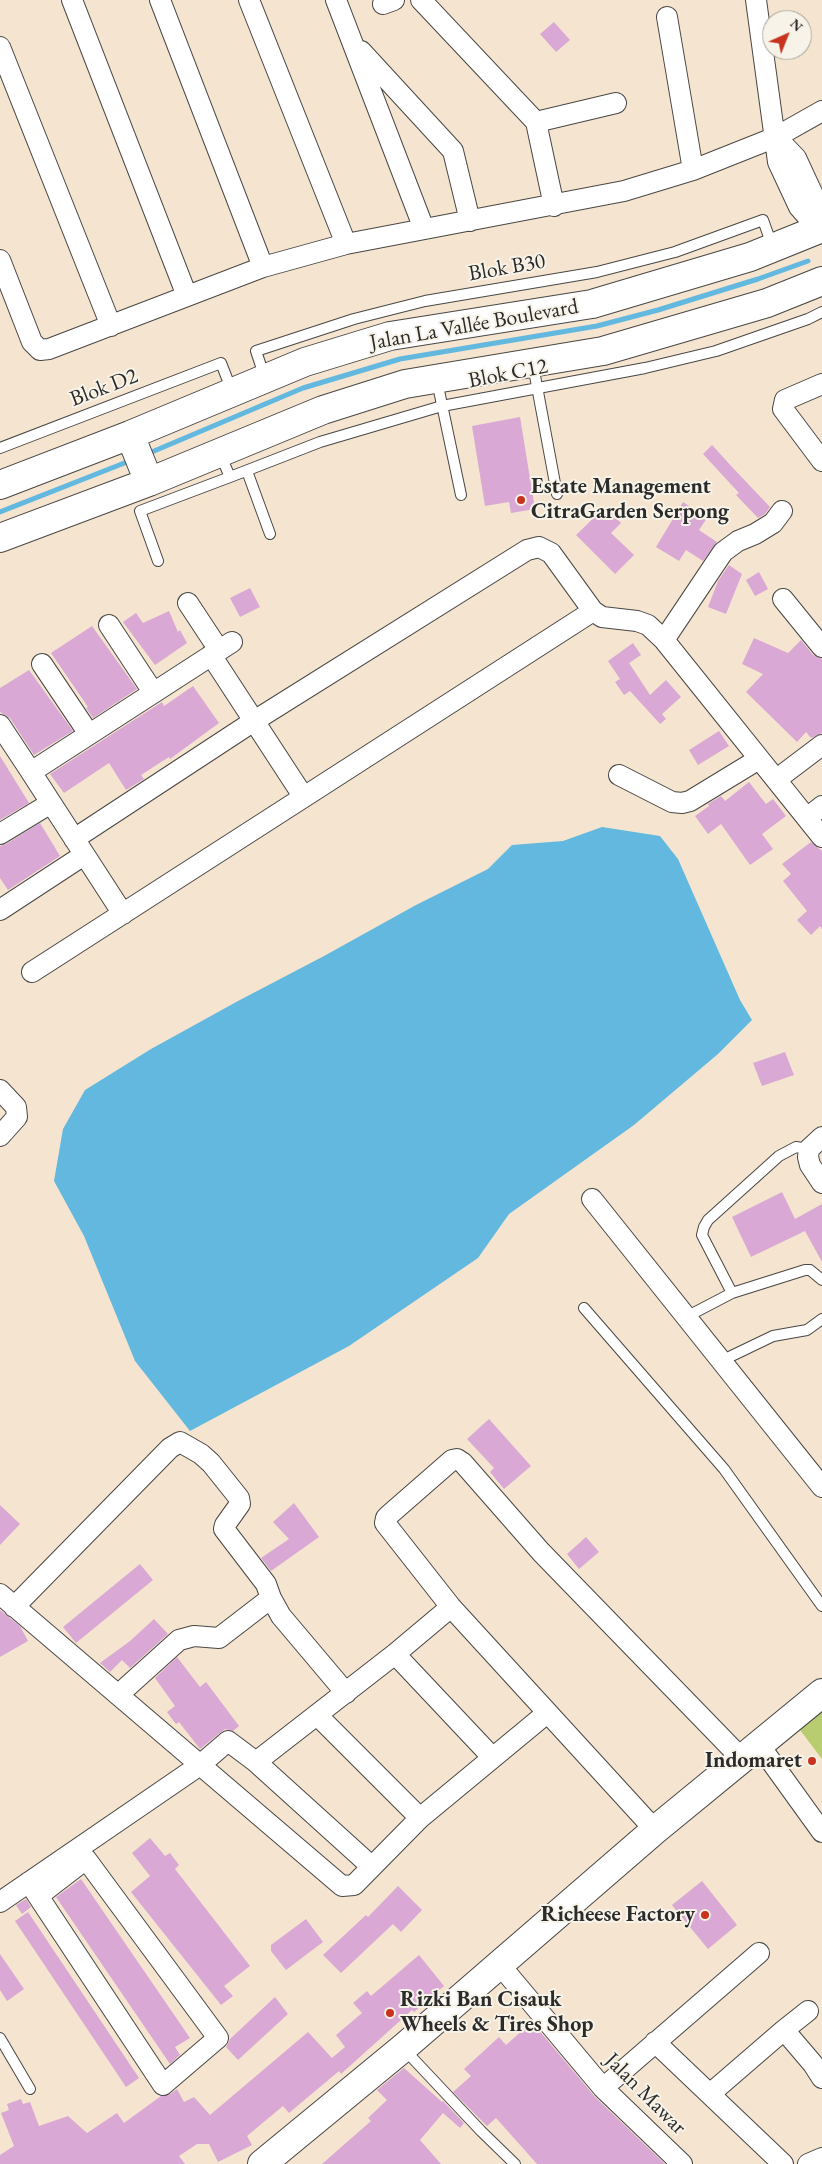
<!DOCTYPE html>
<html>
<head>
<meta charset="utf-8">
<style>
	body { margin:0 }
	#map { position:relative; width:822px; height:2164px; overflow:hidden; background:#f5e5d0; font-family:"EB Garamond",serif }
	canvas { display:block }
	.north { position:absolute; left:762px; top:10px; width:50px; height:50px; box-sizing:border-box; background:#f7f3e8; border:1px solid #a5a39c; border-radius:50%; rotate:44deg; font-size:14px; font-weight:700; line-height:20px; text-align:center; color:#2b2b2b }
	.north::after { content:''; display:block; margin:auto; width:18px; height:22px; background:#c8321e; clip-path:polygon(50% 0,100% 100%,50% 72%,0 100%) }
</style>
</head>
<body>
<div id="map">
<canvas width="822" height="2164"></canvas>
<div class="north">N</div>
</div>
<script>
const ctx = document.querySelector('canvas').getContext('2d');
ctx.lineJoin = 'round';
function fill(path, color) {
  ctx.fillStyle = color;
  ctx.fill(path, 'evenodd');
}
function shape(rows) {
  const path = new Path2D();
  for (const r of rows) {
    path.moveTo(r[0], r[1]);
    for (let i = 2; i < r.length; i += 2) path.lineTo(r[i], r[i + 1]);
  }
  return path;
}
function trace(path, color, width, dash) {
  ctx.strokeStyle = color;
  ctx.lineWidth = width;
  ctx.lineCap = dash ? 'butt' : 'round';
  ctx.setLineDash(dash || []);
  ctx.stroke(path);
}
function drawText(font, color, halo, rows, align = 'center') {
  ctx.font = font + ' "EB Garamond",serif';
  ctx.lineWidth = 4;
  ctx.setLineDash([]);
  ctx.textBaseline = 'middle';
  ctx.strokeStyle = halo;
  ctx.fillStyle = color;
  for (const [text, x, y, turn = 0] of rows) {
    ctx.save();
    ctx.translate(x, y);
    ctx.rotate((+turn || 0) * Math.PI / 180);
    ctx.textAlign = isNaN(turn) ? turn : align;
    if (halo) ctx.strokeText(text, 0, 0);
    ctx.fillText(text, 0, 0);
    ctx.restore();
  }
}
const green = shape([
	[822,1708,822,1759,797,1726]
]);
const water = shape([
	[602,827,660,836,678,859,740,1000,752,1020,718,1054,634,1125,509,1214,478,1258,349,1346,190,1431,135,1361,84,1236,54,1181,63,1129,85,1090,151,1049,238,1001,324,956,416,905,488,869,512,845,563,841]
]);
const stream = shape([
	[147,454,303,388,400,359,597,326,658,310,758,279,808,261],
	[0,512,132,460]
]);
const building = shape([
	[554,22,570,40,556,52,540,34],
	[520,417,535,509,511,513,509,502,485,506,472,426],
	[712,445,733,468,770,507,765,514,758,518,736,495,739,493,703,454],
	[683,502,707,518,699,530,717,542,703,561,686,550,679,561,656,547],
	[605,507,621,523,611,533,634,555,615,574,576,535],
	[729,565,742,574,726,614,708,607,718,581],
	[759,572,768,589,755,596,746,580],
	[250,588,260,607,240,617,230,598],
	[169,611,178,632,180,630,187,643,155,665,123,622,136,613,143,623],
	[92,626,137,689,93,718,86,708,88,707,51,653],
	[754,638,788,653,801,640,813,655,822,659,822,733,811,738,806,732,797,742,746,692,763,674,742,664],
	[633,643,641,655,629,663,650,695,666,680,681,697,662,714,666,719,660,724,630,691,624,695,615,682,620,679,608,661],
	[29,670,73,731,34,755,10,718,0,712,0,688],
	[193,686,219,723,170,759,169,757,141,775,144,779,126,790,109,763,64,793,50,774,162,702,164,706],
	[719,731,729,746,698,765,689,750],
	[0,756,29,803,0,820],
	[749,782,766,804,773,799,786,816,762,834,773,849,750,865,721,824,708,834,695,816,709,806,708,804,721,796,725,801],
	[40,823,60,856,8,890,0,878,0,846,6,844],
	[811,842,822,851,822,929,820,926,811,935,797,920,807,911,783,881,791,874,782,864],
	[785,1052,794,1075,762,1086,753,1063],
	[782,1192,795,1219,822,1204,822,1262,805,1231,751,1257,732,1217],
	[489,1419,531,1466,504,1489,490,1472,494,1468,467,1439],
	[294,1503,319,1537,271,1571,261,1558,289,1539,273,1522],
	[0,1505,20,1524,0,1545],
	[586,1537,599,1552,579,1569,567,1554],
	[140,1564,153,1580,76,1643,63,1627],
	[0,1610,20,1626,28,1641,0,1657],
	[154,1619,168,1634,130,1668,122,1660,110,1672,100,1663,130,1641],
	[177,1657,200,1687,206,1682,239,1726,233,1731,225,1729,221,1732,200,1749,179,1722,176,1724,167,1712,175,1706,155,1678],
	[150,1838,165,1856,170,1853,179,1865,175,1869,250,1966,224,1986,233,1996,221,2005,131,1892,150,1876,132,1853],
	[81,1879,190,2038,175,2047,180,2055,170,2064,56,1897],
	[702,1881,737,1925,708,1949,672,1905],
	[398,1886,422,1910,401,1932,393,1924,341,1973,323,1955,366,1915,368,1917],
	[26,1899,31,1907,22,1914,16,1905],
	[28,1912,139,2078,126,2087,15,1921],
	[306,1919,323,1942,286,1970,271,1951,271,1945],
	[0,1954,24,1989,7,2001,0,1990],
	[419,1955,444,1986,414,2012,412,2010,341,2074,339,2071,289,2113,283,2106,247,2136,252,2145,218,2162,209,2144,197,2144,179,2156,185,2164,0,2164,0,2155,14,2146,1,2113,9,2110,7,2104,21,2099,23,2104,30,2102,39,2126,68,2116,87,2133,117,2113,124,2123,161,2096,170,2094,177,2089,184,2102,194,2097,210,2115,308,2032,332,2058,345,2047,336,2035,362,2013,353,2003,367,1991,371,1996],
	[275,1997,288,2014,238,2060,226,2047,230,2039],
	[532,2022,595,2097,665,2164,537,2164,496,2118,487,2126,453,2092,471,2076,464,2069,499,2037,506,2045],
	[404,2068,442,2102,443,2101,464,2123,460,2128,443,2113,420,2140,441,2164,322,2164,371,2121,368,2118,387,2100,377,2090]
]);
const lane = shape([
	[533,365,557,494],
	[265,378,256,351,354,319,425,301,597,272,675,252,763,220,773,248],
	[437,381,461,495],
	[0,448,221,363,232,391],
	[220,454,230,477,320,442,442,406,645,368,716,351,808,319,822,312],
	[247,471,270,534],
	[158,561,140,511,230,477],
	[732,1293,702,1235,704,1227,708,1220,779,1156,796,1147,809,1149],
	[584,1308,724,1469,822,1606],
	[686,1317,732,1293,805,1270,810,1270,822,1280],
	[721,1361,773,1336,807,1330,822,1319],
	[0,2038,30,2089],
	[403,2048,481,2131,515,2164]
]);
const street = shape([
	[72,0,187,296],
	[160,0,263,267],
	[249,0,346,244],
	[336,0,424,229],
	[421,0,536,122,554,206],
	[756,0,778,162,799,207,819,230],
	[383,4,394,0],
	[667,17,693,170],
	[0,47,111,326],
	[361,51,453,151,470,221],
	[536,122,616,103],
	[776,137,796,158,815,199,819,230],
	[0,260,32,342,40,350,49,349,263,267,346,244,624,191,693,170,776,137,822,111],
	[822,384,785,400,783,409,822,461],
	[783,599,822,647],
	[188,603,219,650],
	[109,625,153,692],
	[664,640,723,552,738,541,755,534,773,523,782,511],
	[211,655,303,796],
	[42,664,89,734],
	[0,725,31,772],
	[619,775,672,802,682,803,690,801,759,759],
	[777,779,822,745],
	[807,818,822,806],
	[0,834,51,803],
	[74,839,254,721,527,550,539,547,551,553,593,611,602,617,637,621,648,625,664,640,822,837],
	[0,910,84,855],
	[123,914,31,772,232,642],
	[32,972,593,611],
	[0,1090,16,1107,17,1117,0,1136],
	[822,1137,809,1149,808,1157,810,1165,822,1183],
	[592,1199,822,1487],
	[0,1594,342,1886,354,1885,420,1818,547,1713],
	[14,1607,170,1448,180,1442,201,1454,211,1463,239,1498,240,1504,225,1525,224,1529,266,1584,271,1598,281,1616,346,1693],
	[395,1654,492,1757],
	[118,1695,179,1640,194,1636,219,1638,271,1598],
	[317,1715,420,1818],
	[760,1746,822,1832],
	[256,1762,395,1654,451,1607],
	[655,1830,451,1607,385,1523,386,1518,389,1515,452,1460,457,1459,463,1463,541,1552,742,1759],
	[29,1882,38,1896,163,2085,218,2038,86,1859,38,1896],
	[0,1902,200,1765,228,1741,256,1762,371,1866],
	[500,1965,603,2088,682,2164],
	[784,2030,808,2011],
	[655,2042,783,2164],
	[603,2088,759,1953],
	[711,2093,784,2030,813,2064,822,2078],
	[808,2164,822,2158]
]);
const secondary = shape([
	[130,435,149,482],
	[0,485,130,435,305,362,390,336,592,304,750,257,822,228],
	[0,538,149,482,323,410,405,384,603,351,767,303,822,281]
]);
const primary = shape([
	[262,2164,403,2048,655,1830,822,1693]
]);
const markers = [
	[521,500,5,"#c8321e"],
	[812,1761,5,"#c8321e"],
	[705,1915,5,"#c8321e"],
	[390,2013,5,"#c8321e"]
];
const streetNames = [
	["Blok B30",507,268,-10],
	["Jalan La Vallée Boulevard",474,325,-10],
	["Blok C12",508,374,-11],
	["Blok D2",104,388,-21],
	["Jalan Mawar",645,2094,45]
];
const poiNames = [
	["Estate Management",531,487],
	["CitraGarden Serpong",531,512],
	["Indomaret",802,1761,"right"],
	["Richeese Factory",695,1915,"right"],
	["Rizki Ban Cisauk",400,2000],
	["Wheels & Tires Shop",400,2025]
];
fill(green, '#b8cc70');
fill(water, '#62b8df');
trace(stream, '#62b8df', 5);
fill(building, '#d9a8d4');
trace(lane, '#494744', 12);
trace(street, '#494744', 22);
trace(secondary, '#494744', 30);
trace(primary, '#494744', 30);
trace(lane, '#fff', 10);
trace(street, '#fff', 20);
trace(secondary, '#fff', 28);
trace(primary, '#fff', 28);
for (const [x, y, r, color] of markers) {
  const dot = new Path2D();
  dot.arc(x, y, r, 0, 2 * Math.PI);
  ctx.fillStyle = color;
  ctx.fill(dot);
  trace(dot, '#f7f3e8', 2);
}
drawText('22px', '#2b2b2b', '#f7f3e8', streetNames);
drawText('bold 22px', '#2b2b2b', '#f7f3e8', poiNames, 'left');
</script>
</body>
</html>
